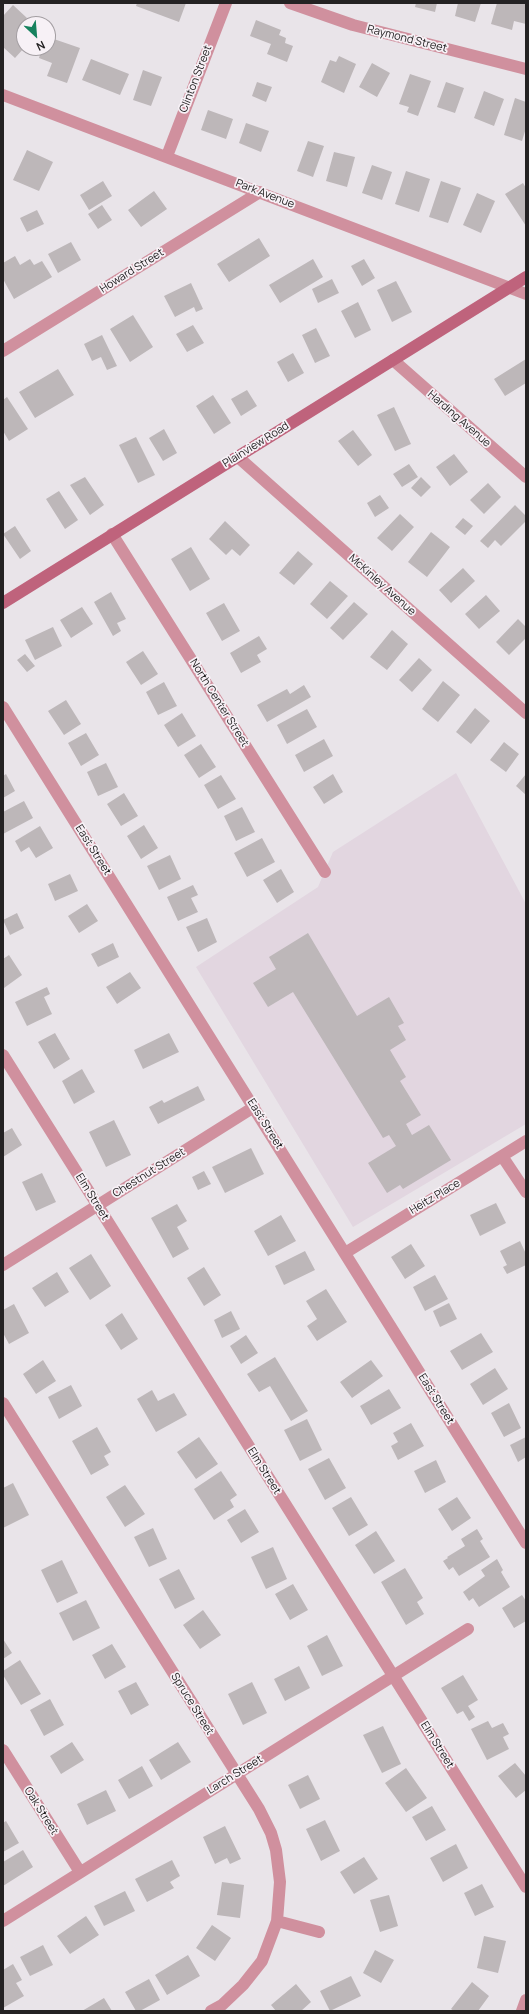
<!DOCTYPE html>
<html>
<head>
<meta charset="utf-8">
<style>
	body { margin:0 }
	#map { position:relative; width:529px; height:2014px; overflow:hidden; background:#e9e4e9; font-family:Manrope,sans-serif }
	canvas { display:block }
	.frame { position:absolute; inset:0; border:4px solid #242223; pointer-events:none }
	.north { position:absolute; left:16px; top:16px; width:40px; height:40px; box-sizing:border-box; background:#f7f1f6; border:1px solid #a39ea2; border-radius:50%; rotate:154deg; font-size:11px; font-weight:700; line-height:16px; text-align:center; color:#242223 }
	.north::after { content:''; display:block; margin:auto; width:14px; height:18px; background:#16825e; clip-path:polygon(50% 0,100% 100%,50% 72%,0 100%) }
</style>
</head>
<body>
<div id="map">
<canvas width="529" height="2014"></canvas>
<div class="frame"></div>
<div class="north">N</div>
</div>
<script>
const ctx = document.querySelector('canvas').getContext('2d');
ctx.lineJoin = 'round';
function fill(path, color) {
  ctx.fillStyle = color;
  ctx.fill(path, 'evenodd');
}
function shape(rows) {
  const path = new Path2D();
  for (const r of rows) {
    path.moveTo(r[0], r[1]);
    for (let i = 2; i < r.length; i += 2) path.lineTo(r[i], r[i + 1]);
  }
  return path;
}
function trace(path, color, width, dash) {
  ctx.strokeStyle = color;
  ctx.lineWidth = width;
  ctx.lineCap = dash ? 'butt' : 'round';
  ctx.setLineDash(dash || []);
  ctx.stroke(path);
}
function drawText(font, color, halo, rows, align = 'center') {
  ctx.font = font + ' Manrope,sans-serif';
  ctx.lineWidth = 3.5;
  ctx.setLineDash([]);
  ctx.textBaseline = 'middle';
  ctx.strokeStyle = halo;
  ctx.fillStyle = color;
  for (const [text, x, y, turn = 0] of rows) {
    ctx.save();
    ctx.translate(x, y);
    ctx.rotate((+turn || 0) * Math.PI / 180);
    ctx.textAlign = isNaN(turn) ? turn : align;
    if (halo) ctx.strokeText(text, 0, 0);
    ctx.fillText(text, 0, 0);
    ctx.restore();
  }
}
const built = shape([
	[456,773,526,904,526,1124,353,1227,196,967,318,887,333,852]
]);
const building = shape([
	[137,3,186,3,179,22,136,6],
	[416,3,437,3,435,12,415,7],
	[458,3,481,3,475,22,455,16],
	[497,3,526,4,526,24,514,21,512,30,491,24],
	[13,5,27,18,19,27,24,31,24,48,15,58,3,47,3,16],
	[256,20,281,30,279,35,286,38,285,43,293,46,287,62,267,54,271,44,250,36],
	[48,37,80,48,67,83,47,76,52,63,39,58,42,48,48,48],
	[339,56,356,64,344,93,321,82,330,60,336,62],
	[91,59,129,74,120,95,82,80],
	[372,63,390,73,377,97,359,87],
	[143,70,162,77,151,106,133,100],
	[410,74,431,81,418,116,407,112,409,107,399,104],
	[257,82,272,87,266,102,252,96],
	[446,82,464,88,455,113,437,107],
	[484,91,504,99,494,126,474,118],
	[515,98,526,102,526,128,522,141,504,135],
	[208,110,233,119,226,139,201,130],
	[246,123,269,131,261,152,239,143],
	[308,141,324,146,313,177,297,171],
	[27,150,53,162,39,191,13,180],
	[334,152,355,157,347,187,326,181],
	[372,165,392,172,382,200,362,193],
	[406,171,430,179,419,212,395,204],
	[103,181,112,196,89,210,80,195],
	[441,181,461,188,448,223,429,217],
	[523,183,526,188,526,226,505,194],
	[154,191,167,209,141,227,128,210],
	[477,193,495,201,481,233,463,225],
	[102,205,112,220,98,229,88,214],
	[37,210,44,224,27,232,20,218],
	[259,238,270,256,229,282,217,264],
	[71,242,81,260,58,273,48,254],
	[15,256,20,265,30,259,34,265,42,261,52,277,14,299,3,279,3,263],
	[313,259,323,277,280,303,269,285],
	[364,259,375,278,362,286,351,266],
	[332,279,339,293,318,303,312,289],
	[396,281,412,312,392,322,377,290],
	[191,283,203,309,196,312,194,307,175,317,164,296],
	[358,302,371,330,355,338,341,311],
	[133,315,153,347,130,362,110,329],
	[193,325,204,343,187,352,176,334],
	[316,328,330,356,315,363,302,335],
	[102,335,117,366,107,370,101,357,92,361,84,344],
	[293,353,304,373,288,382,277,362],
	[526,359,526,383,505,396,494,379],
	[58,369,74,395,35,418,19,392],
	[247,390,257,406,241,416,231,399],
	[213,395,231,423,214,434,196,406],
	[7,397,28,429,9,441,3,431,3,400],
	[394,407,411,444,395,451,377,415],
	[164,429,177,453,163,461,149,438],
	[353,430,372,455,358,466,338,441],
	[136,437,155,475,138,483,119,445],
	[454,454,468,472,450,486,436,467],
	[409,464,418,477,402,487,393,474],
	[85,477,104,505,90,515,70,485],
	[421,477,431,487,421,497,411,488],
	[488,483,501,497,484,514,470,500],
	[59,491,78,520,65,529,46,499],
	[380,495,389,508,375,517,367,503],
	[515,505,526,516,526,521,501,546,495,540,488,548,480,541],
	[400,514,414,527,392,551,377,538],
	[463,518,473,526,465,535,455,527],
	[225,521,250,545,240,556,232,549,226,555,209,539],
	[15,526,31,551,20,559,3,534],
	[431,532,450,547,427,577,408,562],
	[191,547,210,579,190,591,171,559],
	[298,551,313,564,294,585,279,573],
	[463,568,475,581,451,603,439,590],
	[330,581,348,596,327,619,310,604],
	[111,592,126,619,117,623,121,631,113,636,94,602],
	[486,595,500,611,479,629,465,614],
	[354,602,368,614,343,640,330,628],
	[224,603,240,631,222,641,206,613],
	[82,607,93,624,71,638,60,620],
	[518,619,526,627,526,638,509,655,496,642],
	[53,627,62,646,35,660,25,640],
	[392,630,408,644,387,670,370,657],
	[259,636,267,649,257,655,261,662,241,673,230,653],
	[143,651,158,674,141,685,126,662],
	[25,654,35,666,27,672,17,660],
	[419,658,432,670,412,692,399,680],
	[443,681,460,695,438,722,422,709],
	[164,682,177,706,158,715,146,692],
	[304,685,311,697,267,722,257,705,287,689,290,694],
	[66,700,81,724,64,735,48,711],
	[475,708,490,721,471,744,456,732],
	[307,709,317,727,287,744,277,725],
	[182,713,196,736,178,747,164,725],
	[86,733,99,755,81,766,68,743],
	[324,739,333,756,304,772,295,755],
	[504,742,519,754,506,772,490,760],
	[201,744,216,767,199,778,184,755],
	[106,763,118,787,98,796,87,772],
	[6,774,15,791,3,798,3,776],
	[333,774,343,792,324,804,313,787],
	[526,774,526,795,516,786],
	[221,775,236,799,218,809,204,785],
	[124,793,138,816,121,826,107,804],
	[24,801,33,818,3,834,3,812],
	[242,807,255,832,236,841,224,816],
	[144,825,158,848,141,859,127,836],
	[40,826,53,848,36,858,29,847,21,852,15,841],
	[262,838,275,862,247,877,234,853],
	[170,855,181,879,159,890,147,866],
	[281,869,294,892,277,903,263,880],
	[70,874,78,891,55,901,48,884],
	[193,885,198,895,191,898,198,912,178,921,167,897],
	[87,904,98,921,79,933,68,916],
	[17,913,24,928,10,935,3,920],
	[207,918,217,942,198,952,186,927],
	[308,933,357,1016,389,997,404,1023,398,1026,406,1040,390,1050,406,1077,400,1081,421,1115,406,1124,412,1135,429,1125,451,1160,403,1189,400,1185,387,1193,368,1163,396,1146,389,1135,383,1138,293,992,268,1007,253,983,276,969,269,957],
	[113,943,119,957,98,967,91,954],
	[9,955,22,975,4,988,3,959],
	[130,972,141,988,117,1004,106,987],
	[47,987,50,994,44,997,52,1014,27,1026,15,1002],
	[55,1033,70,1059,54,1069,38,1042],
	[169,1033,179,1052,143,1069,134,1050],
	[82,1069,95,1092,74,1104,62,1081],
	[198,1086,205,1100,158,1124,149,1107,162,1100,164,1103],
	[114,1120,131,1155,106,1167,89,1132],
	[12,1128,22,1145,3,1157,3,1133],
	[251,1148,264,1174,225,1193,212,1167],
	[204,1171,211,1184,198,1190,192,1177],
	[42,1173,56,1202,36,1211,22,1182],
	[496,1203,506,1223,480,1236,470,1215],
	[177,1204,187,1221,177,1227,189,1249,173,1258,151,1218],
	[281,1215,296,1241,268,1256,254,1231],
	[520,1241,526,1254,526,1265,507,1274,503,1267,507,1265,500,1251],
	[411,1244,425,1266,405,1279,391,1257],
	[305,1251,315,1270,284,1285,275,1266],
	[91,1254,111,1286,90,1300,69,1268],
	[204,1267,221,1295,204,1306,187,1278],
	[57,1272,69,1292,45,1307,32,1288],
	[435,1275,448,1299,425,1311,413,1287],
	[326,1289,347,1322,317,1341,307,1326,317,1319,306,1301],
	[449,1303,457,1319,440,1327,433,1311],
	[14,1304,29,1333,9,1344,3,1333,3,1310],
	[231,1311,240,1329,222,1338,214,1320],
	[122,1313,138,1339,121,1350,105,1325],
	[481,1333,493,1352,462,1370,450,1351],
	[246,1335,258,1353,241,1364,230,1346],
	[275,1357,308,1411,291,1421,270,1386,259,1392,247,1374],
	[43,1360,56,1381,36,1394,23,1374],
	[371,1360,383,1376,352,1398,340,1382],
	[495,1368,508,1389,483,1405,470,1384],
	[71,1385,82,1406,59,1419,48,1397],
	[389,1389,401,1408,371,1425,360,1406],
	[152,1390,158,1401,174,1393,187,1415,156,1432,137,1399],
	[509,1403,521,1428,504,1437,491,1413],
	[307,1419,322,1450,300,1461,284,1430],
	[411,1423,424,1446,398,1460,391,1446,398,1442,393,1433],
	[97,1427,111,1452,104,1456,109,1465,91,1475,72,1441],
	[199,1437,218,1464,196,1479,177,1452],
	[526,1437,526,1457,518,1462,510,1445],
	[329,1458,346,1488,325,1500,308,1469],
	[436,1460,446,1482,425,1493,414,1471],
	[221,1471,237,1495,230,1500,234,1507,214,1520,194,1489],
	[13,1483,29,1515,3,1528,3,1488],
	[125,1485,145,1514,125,1527,106,1497],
	[351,1497,368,1525,349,1536,332,1508],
	[457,1497,471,1518,452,1531,438,1509],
	[245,1509,259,1532,241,1543,227,1520],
	[153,1528,167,1559,149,1567,134,1537],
	[477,1529,483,1539,480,1541,490,1557,459,1576,453,1567,449,1570,443,1561,448,1558,447,1557,465,1546,461,1539],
	[376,1531,395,1561,374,1574,355,1545],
	[273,1547,287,1579,266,1589,251,1557],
	[497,1559,503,1570,501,1572,510,1587,479,1607,473,1598,469,1601,463,1592,485,1576,481,1570],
	[62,1560,78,1593,57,1603,41,1570],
	[405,1568,423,1598,417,1602,424,1614,406,1625,381,1582],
	[179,1569,195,1599,175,1609,159,1579],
	[293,1584,308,1610,290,1620,275,1594],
	[522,1595,526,1601,526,1621,514,1628,502,1608],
	[86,1600,100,1628,73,1641,59,1613],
	[203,1610,221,1635,200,1649,183,1625],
	[327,1635,343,1666,322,1676,307,1646],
	[3,1639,12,1653,3,1659],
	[112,1644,126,1667,105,1679,92,1655],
	[20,1660,41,1694,21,1705,3,1675,3,1671],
	[299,1666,310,1688,285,1701,274,1679],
	[463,1675,478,1700,468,1706,475,1717,469,1721,463,1711,457,1714,441,1688],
	[136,1682,149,1705,131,1715,118,1691],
	[252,1682,267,1713,243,1725,228,1694],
	[50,1699,64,1725,44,1736,30,1710],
	[488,1721,492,1728,503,1723,509,1734,503,1737,509,1749,487,1760,471,1729],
	[383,1726,401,1764,382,1773,363,1735],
	[72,1742,84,1760,61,1774,50,1756],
	[178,1742,191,1762,161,1780,149,1760],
	[515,1763,526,1776,526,1790,516,1798,498,1776],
	[142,1766,153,1786,129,1799,118,1780],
	[406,1768,427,1798,406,1812,385,1783],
	[308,1775,320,1799,300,1809,288,1785],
	[106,1790,116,1811,87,1825,77,1804],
	[432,1806,446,1830,426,1841,412,1817],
	[325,1820,340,1851,321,1861,306,1829],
	[6,1821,19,1843,3,1852,3,1823],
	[225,1826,241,1859,230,1864,227,1858,215,1864,203,1837],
	[456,1844,468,1868,443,1882,430,1858],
	[23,1850,33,1867,3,1886,3,1862],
	[364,1857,378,1879,354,1894,340,1872],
	[172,1860,180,1876,170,1882,174,1888,147,1902,135,1879],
	[222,1882,244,1885,240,1918,217,1915],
	[482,1884,494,1907,475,1916,464,1893],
	[125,1891,135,1911,104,1926,94,1906],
	[389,1895,398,1926,380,1932,370,1900],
	[86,1916,99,1935,70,1954,57,1936],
	[212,1925,231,1938,215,1961,196,1948],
	[484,1936,506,1941,498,1973,477,1968],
	[43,1945,53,1965,30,1976,20,1957],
	[375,1950,394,1960,381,1983,363,1973],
	[188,1955,200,1976,167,1995,155,1975],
	[13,1964,22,1980,16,1983,24,1996,3,2008,3,1970],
	[351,1976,361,1996,330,2011,320,1991],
	[149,1979,160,2000,140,2011,136,2011,125,1992],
	[472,1982,489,1996,478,2011,454,2011,451,2009],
	[296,1984,311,2002,301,2011,276,2011,271,2005],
	[104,1998,112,2011,82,2011]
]);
const street = shape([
	[290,3,353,25,526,69],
	[3,95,526,294],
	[167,156,226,3],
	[3,351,260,192],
	[393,360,526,477],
	[238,457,526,713],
	[112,534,325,872],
	[3,707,526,1543],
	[3,1055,526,1887],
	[502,1156,526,1192],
	[345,1253,526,1141],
	[3,1265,254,1107],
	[3,1403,259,1809,271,1833,276,1850,280,1882,277,1921,262,1961,243,1985,222,2005,211,2011],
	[3,1750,80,1872],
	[3,1921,468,1629],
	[277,1921,319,1932],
	[522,2011,526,2000]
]);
const secondary = shape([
	[3,603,526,277]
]);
const streetNames = [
	["Raymond Street",407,39,14],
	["Clinton Street",196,79,-69],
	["Park Avenue",265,194,21],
	["Howard Street",132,271,-32],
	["Harding Avenue",459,419,41],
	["Plainview Road",256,445,-32],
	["McKinley Avenue",382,585,42],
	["North Center Street",219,703,58],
	["East Street",93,850,58],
	["East Street",265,1124,58],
	["Chestnut Street",149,1173,-32],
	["Elm Street",92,1197,58],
	["Heitz Place",435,1197,-31],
	["East Street",436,1399,58],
	["Elm Street",264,1471,58],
	["Spruce Street",192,1704,58],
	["Elm Street",437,1745,58],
	["Larch Street",235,1775,-32],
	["Oak Street",41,1811,58]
];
fill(built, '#e2d6e0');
fill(building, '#bdb7b9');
trace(street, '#d0909e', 12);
trace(secondary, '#bf637c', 12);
drawText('11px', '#242223', '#f7f1f6', streetNames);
</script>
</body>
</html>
